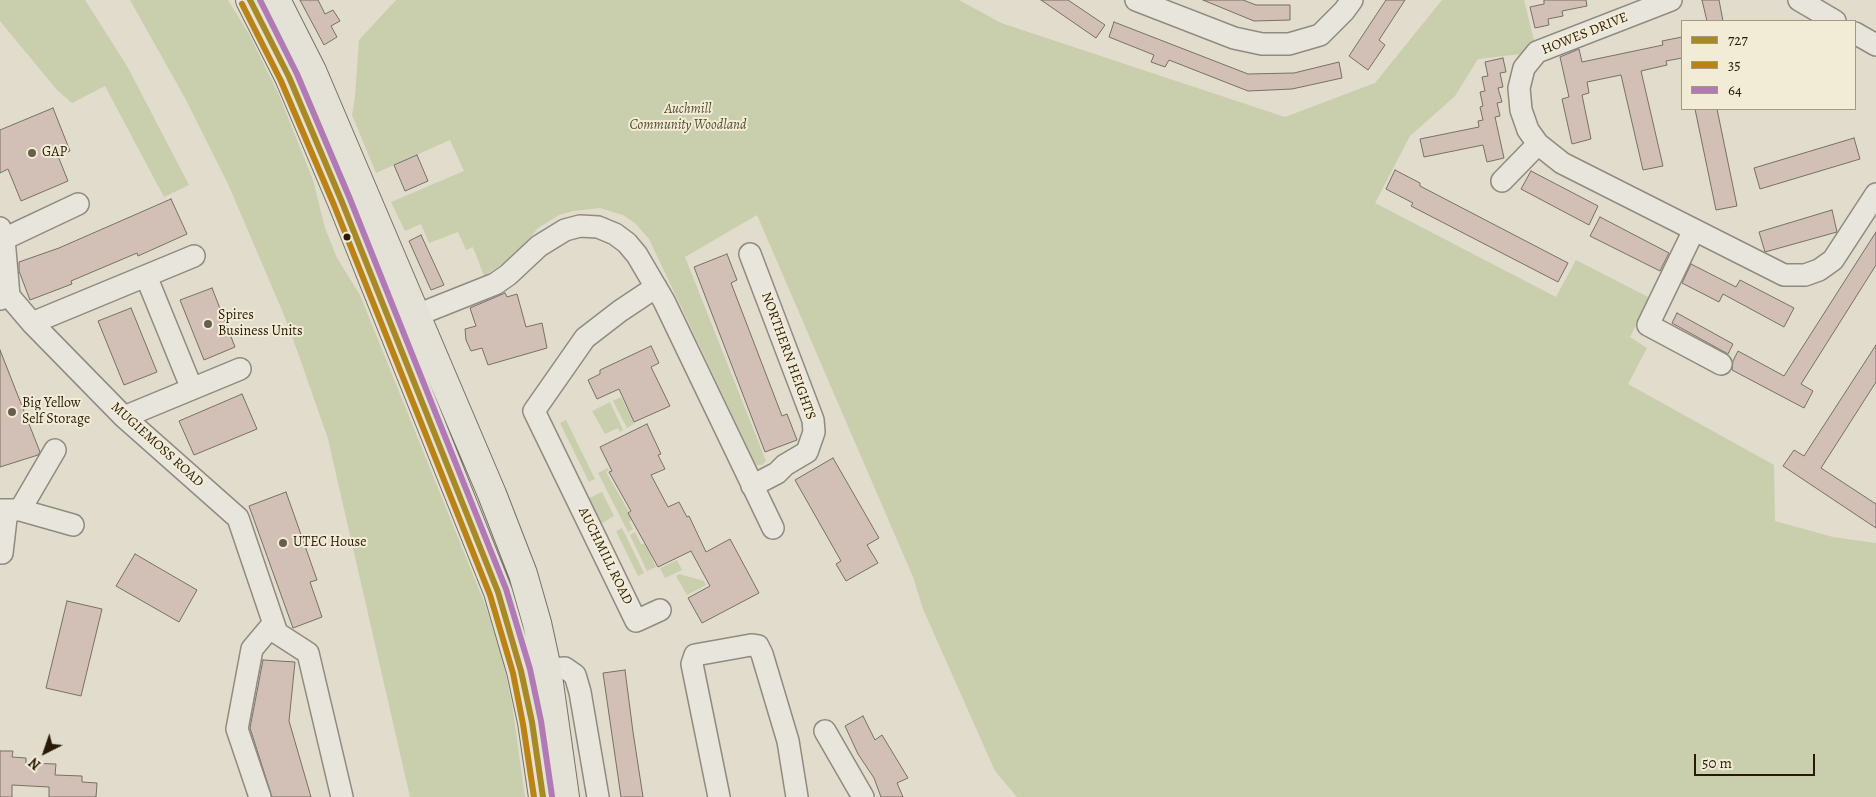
<!DOCTYPE html>
<html>
<head>
<meta charset="utf-8">
<style>
	body { margin:0 }
	#map { position:relative; width:1876px; height:797px; overflow:hidden; background:#e1dccb; font-family:Alegreya,serif }
	canvas { display:block }
	.legend { position:absolute; left:1681px; top:20px; width:175px; height:90px; box-sizing:border-box; background:#f2ecd7; border:1px solid #a29884; margin:0; padding:6px 9px; list-style:none; font-size:15px; color:#291a07 }
	.legend li { display:flex; align-items:center; gap:10px; height:25px }
	.legend b { width:25px; border:1px solid #a29884 }
	.north { position:absolute; left:20px; top:727px; width:50px; height:50px; -webkit-text-stroke:4px #f2ecd7; paint-order:stroke; rotate:221deg; font-size:14px; font-weight:700; line-height:20px; text-align:center; color:#291a07 }
	.north::after { content:''; display:block; margin:auto; width:18px; height:22px; background:#291a07; clip-path:polygon(50% 0,100% 100%,50% 72%,0 100%) }
	.scale { position:absolute; left:1694px; top:754px; width:121px; height:22px; box-sizing:border-box; border:2px solid #291a07; border-top:0; padding-left:6px; font-size:15px; line-height:18px; white-space:nowrap; color:#291a07; -webkit-text-stroke:4px #f2ecd7; paint-order:stroke }
</style>
</head>
<body>
<div id="map">
<canvas width="1876" height="797"></canvas>
<ul class="legend">
<li><b style="height:6px;background:#a98923"></b>727</li>
<li><b style="height:6px;background:#bb8214"></b>35</li>
<li><b style="height:6px;background:#b17ab5"></b>64</li>
</ul>
<div class="north">N</div>
<div class="scale">50 m</div>
</div>
<script>
const ctx = document.querySelector('canvas').getContext('2d');
ctx.lineJoin = 'round';
function fill(path, color) {
  ctx.fillStyle = color;
  ctx.fill(path, 'evenodd');
}
function shape(rows) {
  const path = new Path2D();
  for (const r of rows) {
    path.moveTo(r[0], r[1]);
    for (let i = 2; i < r.length; i += 2) path.lineTo(r[i], r[i + 1]);
  }
  return path;
}
function trace(path, color, width, dash) {
  ctx.strokeStyle = color;
  ctx.lineWidth = width;
  ctx.lineCap = dash ? 'butt' : 'round';
  ctx.setLineDash(dash || []);
  ctx.stroke(path);
}
function drawText(font, color, halo, rows, align = 'center') {
  ctx.font = font + ' Alegreya,serif';
  ctx.lineWidth = 4;
  ctx.setLineDash([]);
  ctx.textBaseline = 'middle';
  ctx.strokeStyle = halo;
  ctx.fillStyle = color;
  for (const [text, x, y, turn = 0] of rows) {
    ctx.save();
    ctx.translate(x, y);
    ctx.rotate((+turn || 0) * Math.PI / 180);
    ctx.textAlign = isNaN(turn) ? turn : align;
    if (halo) ctx.strokeText(text, 0, 0);
    ctx.fillText(text, 0, 0);
    ctx.restore();
  }
}
const green = shape([
	[0,0,85,0,127,66,189,185,164,197,105,86,72,103,57,90,0,21],
	[130,0,228,0,249,34,279,95,313,180,325,228,337,258,360,295,486,607,502,657,512,704,525,797,410,797,328,439,298,353,284,315,228,184,185,98],
	[396,0,959,0,1001,23,1285,117,1375,83,1442,0,1524,0,1537,52,1478,59,1455,96,1410,136,1375,203,1556,297,1576,260,1650,298,1630,337,1647,348,1628,384,1774,465,1775,521,1833,537,1876,543,1876,797,1017,797,995,771,923,609,913,577,757,215,685,257,766,461,762,465,756,465,649,239,635,223,623,215,600,208,573,211,559,215,538,228,516,255,484,276,473,247,466,250,458,232,429,243,421,224,405,231,391,202,464,171,450,140,376,173,352,115,355,96,359,40],
	[621,397,634,424,627,428,613,401],
	[610,402,623,430,620,432,618,428,605,434,592,411],
	[566,420,595,479,589,482,560,423],
	[608,468,609,470,606,472,633,519,629,522,633,529,628,532,598,473],
	[602,492,614,516,600,524,587,499],
	[622,528,644,573,638,576,616,531],
	[635,532,641,544,645,544,656,567,647,571,630,535],
	[677,560,682,570,665,578,660,568],
	[679,574,704,581,706,585,687,595,676,576]
]);
const building = shape([
	[300,0,318,0,325,14,333,10,340,21,331,26,337,37,324,45,300,0],
	[1041,0,1068,0,1105,25,1096,38,1041,0],
	[1203,0,1243,0,1256,5,1290,5,1290,20,1254,21,1203,0],
	[1386,0,1405,0,1379,40,1385,45,1368,70,1349,56,1386,0],
	[1544,0,1586,0,1587,6,1562,11,1563,16,1548,19,1549,25,1535,28,1530,7,1544,4,1544,0],
	[1702,0,1719,0,1723,21,1707,21,1702,0],
	[1114,22,1248,74,1294,73,1339,62,1342,78,1292,89,1248,91,1169,60,1165,67,1151,62,1154,55,1109,37,1114,22],
	[1682,37,1682,58,1666,61,1667,65,1641,71,1663,166,1643,170,1621,75,1587,82,1589,93,1582,95,1591,139,1572,144,1562,99,1569,97,1560,57,1579,49,1582,62,1663,45,1662,41,1682,37],
	[1503,58,1506,72,1500,73,1503,87,1498,88,1502,102,1497,103,1500,116,1495,117,1504,158,1487,162,1483,145,1424,157,1420,139,1479,127,1478,121,1483,120,1480,107,1483,106,1480,92,1485,91,1482,77,1488,76,1485,62,1503,58],
	[53,108,70,151,58,156,68,181,21,201,8,169,0,173,0,130,53,108],
	[1695,109,1717,109,1737,206,1716,210,1695,109],
	[1854,138,1860,159,1760,189,1754,168,1854,138],
	[417,155,428,181,405,191,394,165,417,155],
	[1395,170,1420,183,1420,186,1568,263,1558,282,1411,206,1413,203,1386,189,1395,170],
	[1531,171,1598,206,1589,225,1521,189,1531,171],
	[171,199,187,234,138,256,137,253,71,281,72,284,30,300,19,271,19,262,59,248,171,199],
	[1832,210,1837,232,1765,252,1759,232,1832,210],
	[1600,217,1669,253,1660,271,1590,236,1600,217],
	[1876,232,1876,265,1801,384,1813,391,1804,408,1732,370,1733,361,1738,351,1784,376,1876,232],
	[421,235,444,285,431,290,409,241,421,235],
	[727,254,737,280,731,283,782,416,787,414,797,440,765,452,694,267,727,254],
	[1691,264,1736,287,1740,280,1794,308,1784,327,1723,294,1719,302,1682,283,1691,264],
	[212,288,235,347,204,360,180,300,212,288],
	[505,293,507,297,517,294,526,327,542,323,547,348,488,365,482,348,471,351,466,340,465,329,476,326,470,308,505,293],
	[131,308,157,372,124,385,98,321,131,308],
	[1677,313,1733,344,1728,354,1672,323,1677,313],
	[1876,345,1876,382,1821,468,1876,504,1876,528,1783,466,1794,450,1804,456,1876,345],
	[651,346,659,363,651,367,670,406,634,422,619,389,597,399,588,380,600,374,600,370,651,346],
	[0,350,40,452,38,455,0,467,0,350],
	[242,394,257,429,194,455,179,421,242,394],
	[647,424,661,454,658,455,665,469,651,475,668,507,679,502,687,517,689,516,706,552,730,539,759,593,702,623,688,598,710,586,691,551,658,567,628,513,631,511,609,472,612,471,600,447,647,424],
	[833,458,879,538,867,545,878,563,846,581,836,564,841,561,795,480,833,458],
	[286,492,317,580,310,582,322,617,293,628,249,506,286,492],
	[135,554,197,590,179,622,116,586,135,554],
	[67,601,102,609,81,696,46,688,67,601],
	[263,660,295,662,289,721,311,797,272,797,250,728,263,660],
	[625,670,633,732,643,797,621,797,603,673,625,670],
	[863,716,875,740,882,735,908,778,897,783,903,797,881,797,874,778,858,754,845,726,863,716],
	[0,751,13,751,12,757,26,758,26,763,56,764,55,775,82,776,82,782,97,783,96,797,49,797,49,787,12,785,12,797,0,797,0,751]
]);
const minor = shape([
	[1136,0,1234,38,1262,44,1289,44,1320,35,1344,11,1352,0],
	[1671,0,1537,52,1524,68,1519,88,1521,110,1528,130,1538,144,1562,163,1784,275,1805,275,1819,270,1833,260,1876,194],
	[1799,0,1835,21],
	[1855,33,1876,45],
	[1502,181,1538,144],
	[0,228,4,239,9,296],
	[1694,230,1648,325,1721,364],
	[4,239,78,204],
	[750,254,813,420,814,432,807,452,785,465,777,473,752,486],
	[146,276,192,389],
	[656,287,620,311,585,338,534,411,636,621,660,610],
	[0,299,9,296,32,323,124,417,238,518,277,633,308,653,342,797],
	[402,321,495,284,508,275,539,246,565,230,580,226,598,227,615,234,627,243,637,255,664,301,773,528],
	[32,323,194,256],
	[124,417,240,369],
	[0,510,20,510,73,525],
	[20,510,55,450],
	[2,553,7,510],
	[532,670,565,668,575,675,580,692,598,797],
	[825,731,863,797],
	[260,797,237,729,252,649,273,624],
	[719,797,692,664,695,655,751,645,758,646,762,654,788,741,797,797]
]);
const major = shape([
	[250,0,289,77,342,202,498,592,521,671,532,722,543,797],
	[276,0,312,71,492,494,523,574,537,623,547,669,565,797]
]);
const bus1 = shape([
	[250,0,289,77,342,202,498,592,521,671,532,722,543,797]
]);
const bus2 = shape([
	[242,4,281,81,334,205,490,595,513,673,523,724,534,797]
]);
const bus3 = shape([
	[260,0,297,74,350,199,506,589,530,669,541,721,552,796]
]);
const markers = [
	[32,153,5,"#695e4c"],
	[347,237,4.5,"#291a07"],
	[208,324,5,"#695e4c"],
	[12,412,5,"#695e4c"],
	[283,543,5,"#695e4c"]
];
const streetNames = [
	["HOWES DRIVE",1585,34,-22],
	["NORTHERN HEIGHTS",788,356,70],
	["MUGIEMOSS ROAD",157,445,42],
	["AUCHMILL ROAD",605,556,64]
];
const parkNames = [
	["Auchmill",688,110],
	["Community Woodland",688,126]
];
const poiNames = [
	["GAP",42,153],
	["Spires",218,316],
	["Business Units",218,332],
	["Big Yellow",22,404],
	["Self Storage",22,420],
	["UTEC House",293,543]
];
fill(green, '#c9cead');
fill(building, '#d2c0b7');
trace(building, '#767165', 1);
trace(minor, '#908b80', 24);
trace(major, '#767165', 30);
trace(minor, '#e8e5dd', 21);
trace(major, '#e4e1d7', 28);
trace(bus1, '#a98923', 6);
trace(bus2, '#bb8214', 6);
trace(bus3, '#b17ab5', 6);
for (const [x, y, r, color] of markers) {
  const dot = new Path2D();
  dot.arc(x, y, r, 0, 2 * Math.PI);
  ctx.fillStyle = color;
  ctx.fill(dot);
  trace(dot, '#f2ecd7', 2);
}
drawText('14px', '#291a07', '#f2ecd7', streetNames);
drawText('italic 14px', '#534d31', '#f2ecd7', parkNames);
drawText('14px', '#291a07', '#f2ecd7', poiNames, 'left');
</script>
</body>
</html>
